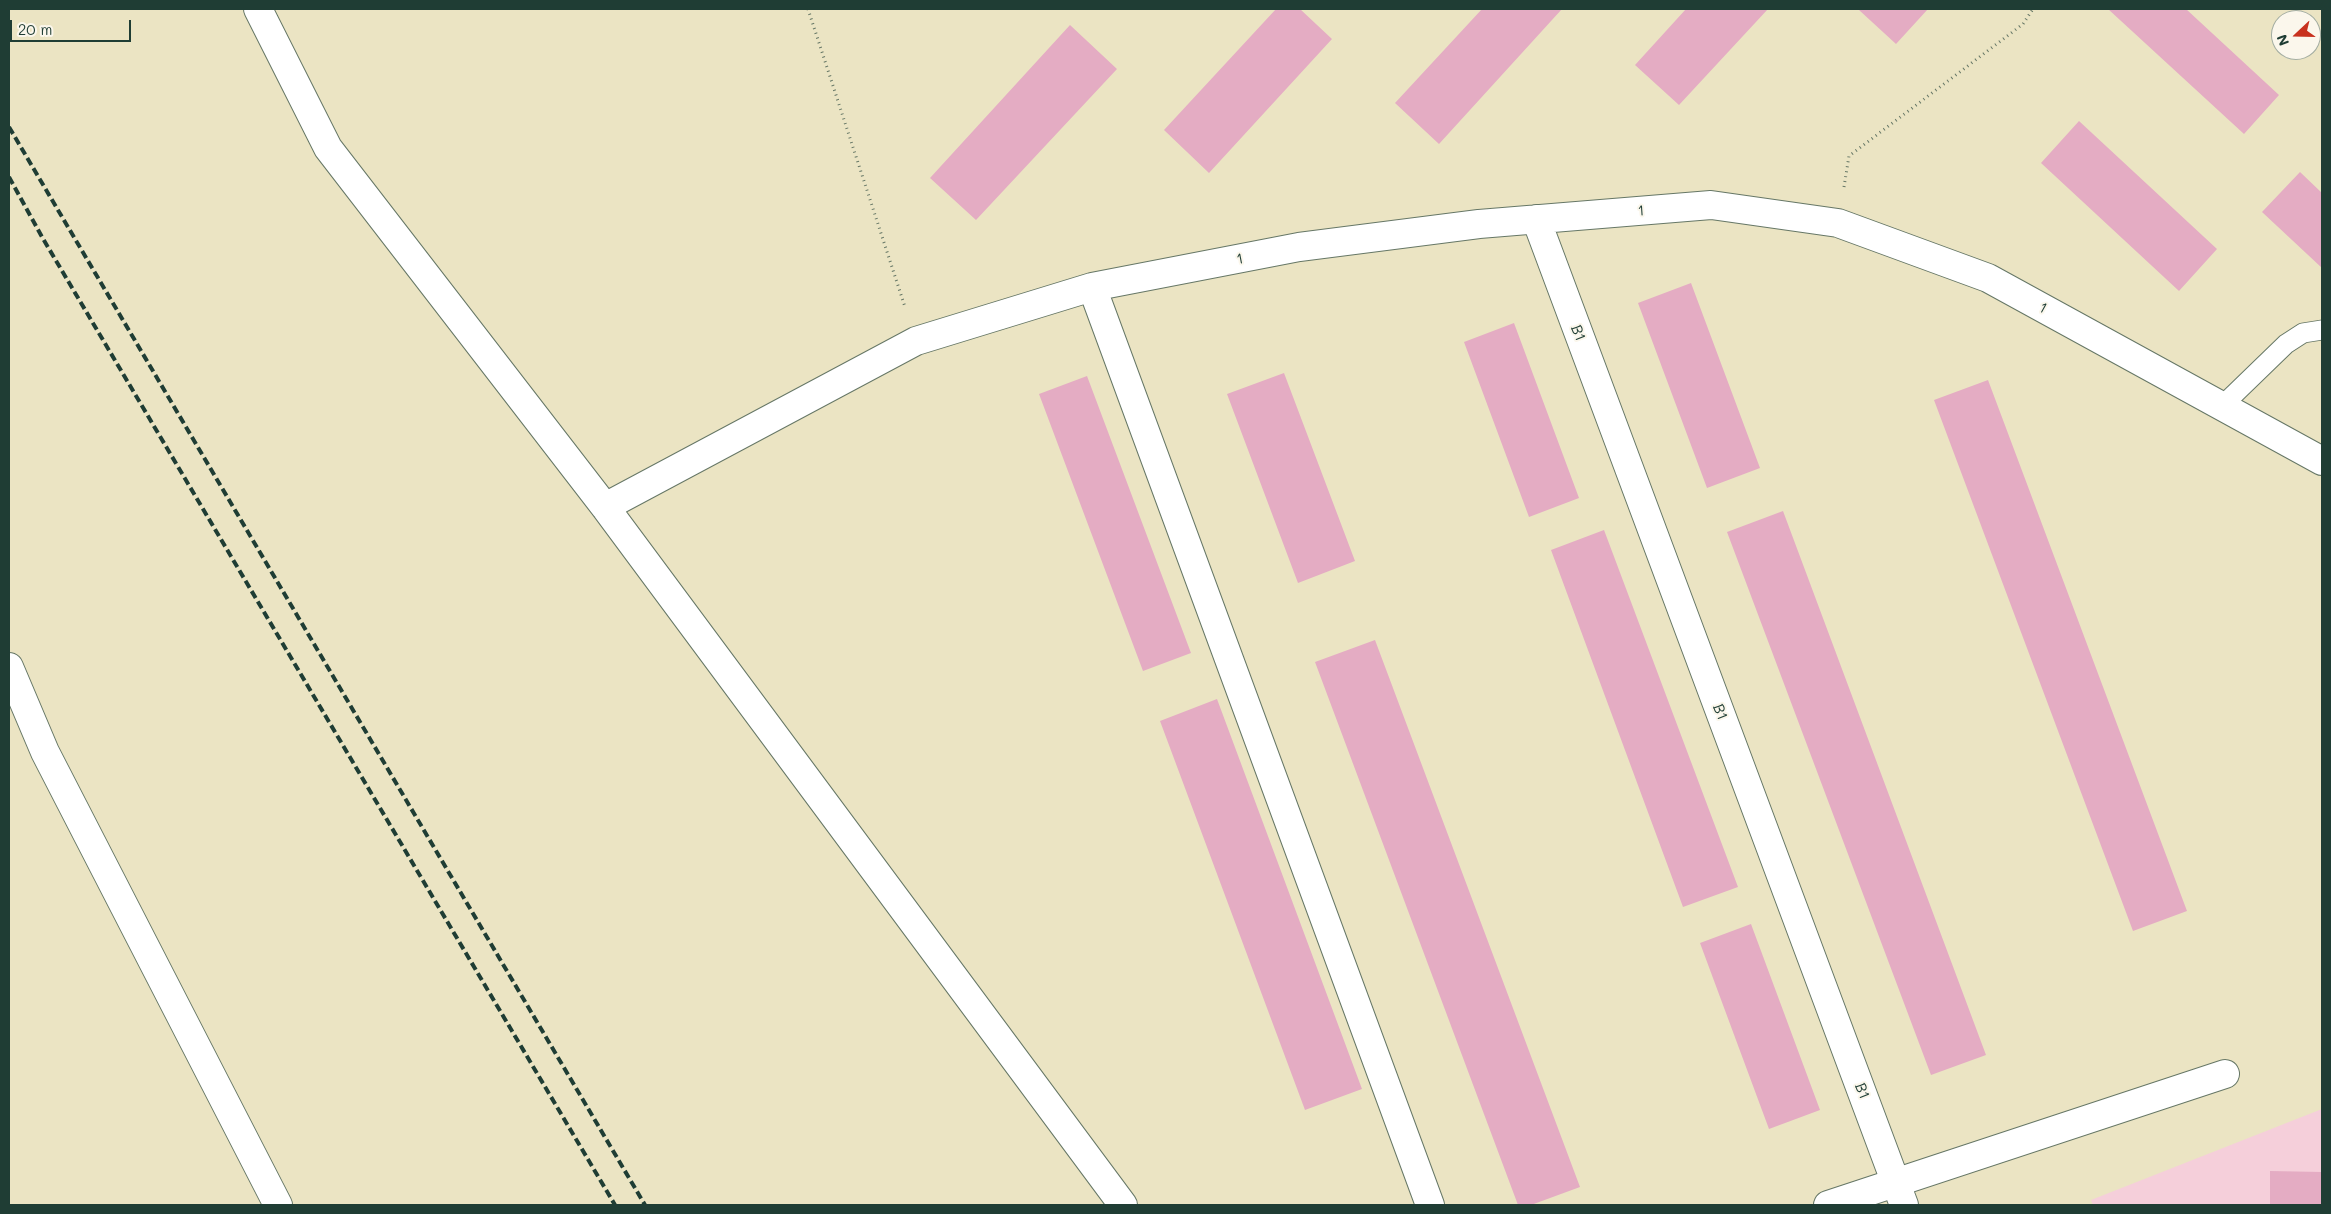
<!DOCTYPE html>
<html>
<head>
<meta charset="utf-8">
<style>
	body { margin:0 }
	#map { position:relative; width:2331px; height:1214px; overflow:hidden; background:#ebe4c3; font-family:Mali,sans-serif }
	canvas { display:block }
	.frame { position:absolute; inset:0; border:10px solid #1f3d34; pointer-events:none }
	.north { position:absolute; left:2271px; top:10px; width:50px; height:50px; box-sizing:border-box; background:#fbf7ec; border:1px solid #a3ada2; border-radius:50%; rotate:249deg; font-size:14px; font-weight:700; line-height:20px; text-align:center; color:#1f3d34 }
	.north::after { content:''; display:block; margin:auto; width:18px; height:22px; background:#c8321e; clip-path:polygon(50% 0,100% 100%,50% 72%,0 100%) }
	.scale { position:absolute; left:10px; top:20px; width:121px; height:22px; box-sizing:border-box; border:2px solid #1f3d34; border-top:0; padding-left:6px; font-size:15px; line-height:18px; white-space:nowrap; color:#1f3d34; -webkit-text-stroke:4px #fbf7ec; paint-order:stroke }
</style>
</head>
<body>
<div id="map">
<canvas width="2331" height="1214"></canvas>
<div class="frame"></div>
<div class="north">N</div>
<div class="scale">20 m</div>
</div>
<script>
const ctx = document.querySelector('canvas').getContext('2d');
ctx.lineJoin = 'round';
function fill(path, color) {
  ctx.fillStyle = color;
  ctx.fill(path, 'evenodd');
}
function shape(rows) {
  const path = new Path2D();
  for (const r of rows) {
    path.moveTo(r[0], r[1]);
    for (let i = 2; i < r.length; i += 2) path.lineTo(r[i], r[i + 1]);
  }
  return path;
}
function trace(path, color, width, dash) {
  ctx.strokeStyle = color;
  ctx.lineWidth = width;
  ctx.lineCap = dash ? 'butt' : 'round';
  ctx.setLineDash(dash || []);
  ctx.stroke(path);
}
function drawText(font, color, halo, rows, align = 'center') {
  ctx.font = font + ' Mali,sans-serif';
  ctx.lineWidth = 4;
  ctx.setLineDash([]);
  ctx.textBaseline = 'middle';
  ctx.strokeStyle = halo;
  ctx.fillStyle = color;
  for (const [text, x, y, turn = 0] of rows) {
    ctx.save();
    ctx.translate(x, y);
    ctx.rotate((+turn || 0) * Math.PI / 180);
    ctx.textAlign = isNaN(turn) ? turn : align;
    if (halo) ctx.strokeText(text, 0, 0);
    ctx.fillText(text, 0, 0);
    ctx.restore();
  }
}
const built = shape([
	[2322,1109,2322,1205,2093,1205,2091,1200]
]);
const building = shape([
	[1276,9,1300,9,1332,39,1209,173,1164,130],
	[1482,9,1562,9,1439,144,1395,103],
	[1686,9,1768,9,1679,105,1635,65],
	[1860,9,1928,9,1896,44,1859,10],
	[2108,9,2186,9,2279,95,2244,134],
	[1070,25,1117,69,976,220,930,178],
	[2079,121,2217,249,2179,291,2041,163],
	[2300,172,2322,193,2322,268,2262,212],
	[1691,283,1760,468,1707,488,1638,303],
	[1514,323,1579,498,1529,517,1464,342],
	[1284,373,1355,561,1298,583,1227,394],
	[1087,376,1191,653,1143,671,1039,394],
	[1988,380,2187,911,2133,931,1934,400],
	[1783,511,1986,1055,1931,1075,1727,532],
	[1604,530,1738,887,1683,907,1551,550],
	[1375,640,1580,1187,1531,1205,1518,1205,1315,662],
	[1217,699,1362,1089,1305,1110,1160,721],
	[1751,924,1820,1110,1769,1129,1700,943],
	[2270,1171,2322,1172,2322,1205,2270,1205]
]);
const path = shape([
	[808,9,905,307],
	[1844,187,1849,156,2023,24,2033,9]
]);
const service = shape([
	[2222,406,2286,344,2303,333,2322,330]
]);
const minor = shape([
	[258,9,328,148,605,507,1123,1205],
	[1536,219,1904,1205],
	[1092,287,1430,1205],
	[605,507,916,341,1092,287,1299,247,1479,224,1711,205,1838,223,1988,278,2322,461],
	[9,667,45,752,278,1205],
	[1828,1205,2225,1074]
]);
const rail = shape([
	[9,127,645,1205],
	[9,177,42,237,615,1205]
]);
const streetNames = [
	["1",1641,211,-4],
	["1",1240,259,-11],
	["1",2043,308,29],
	["B1",1578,333,69],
	["B1",1720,712,69],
	["B1",1862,1091,69]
];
fill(built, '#f5cfda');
fill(building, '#e4acc3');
trace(service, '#676', 21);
trace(minor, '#676', 30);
trace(path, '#676', 3, [1, 4]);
trace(service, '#fff', 19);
trace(minor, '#fff', 28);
trace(rail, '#1f3d34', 4, [8, 4]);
drawText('15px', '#1f3d34', '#fbf7ec', streetNames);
</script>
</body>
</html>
